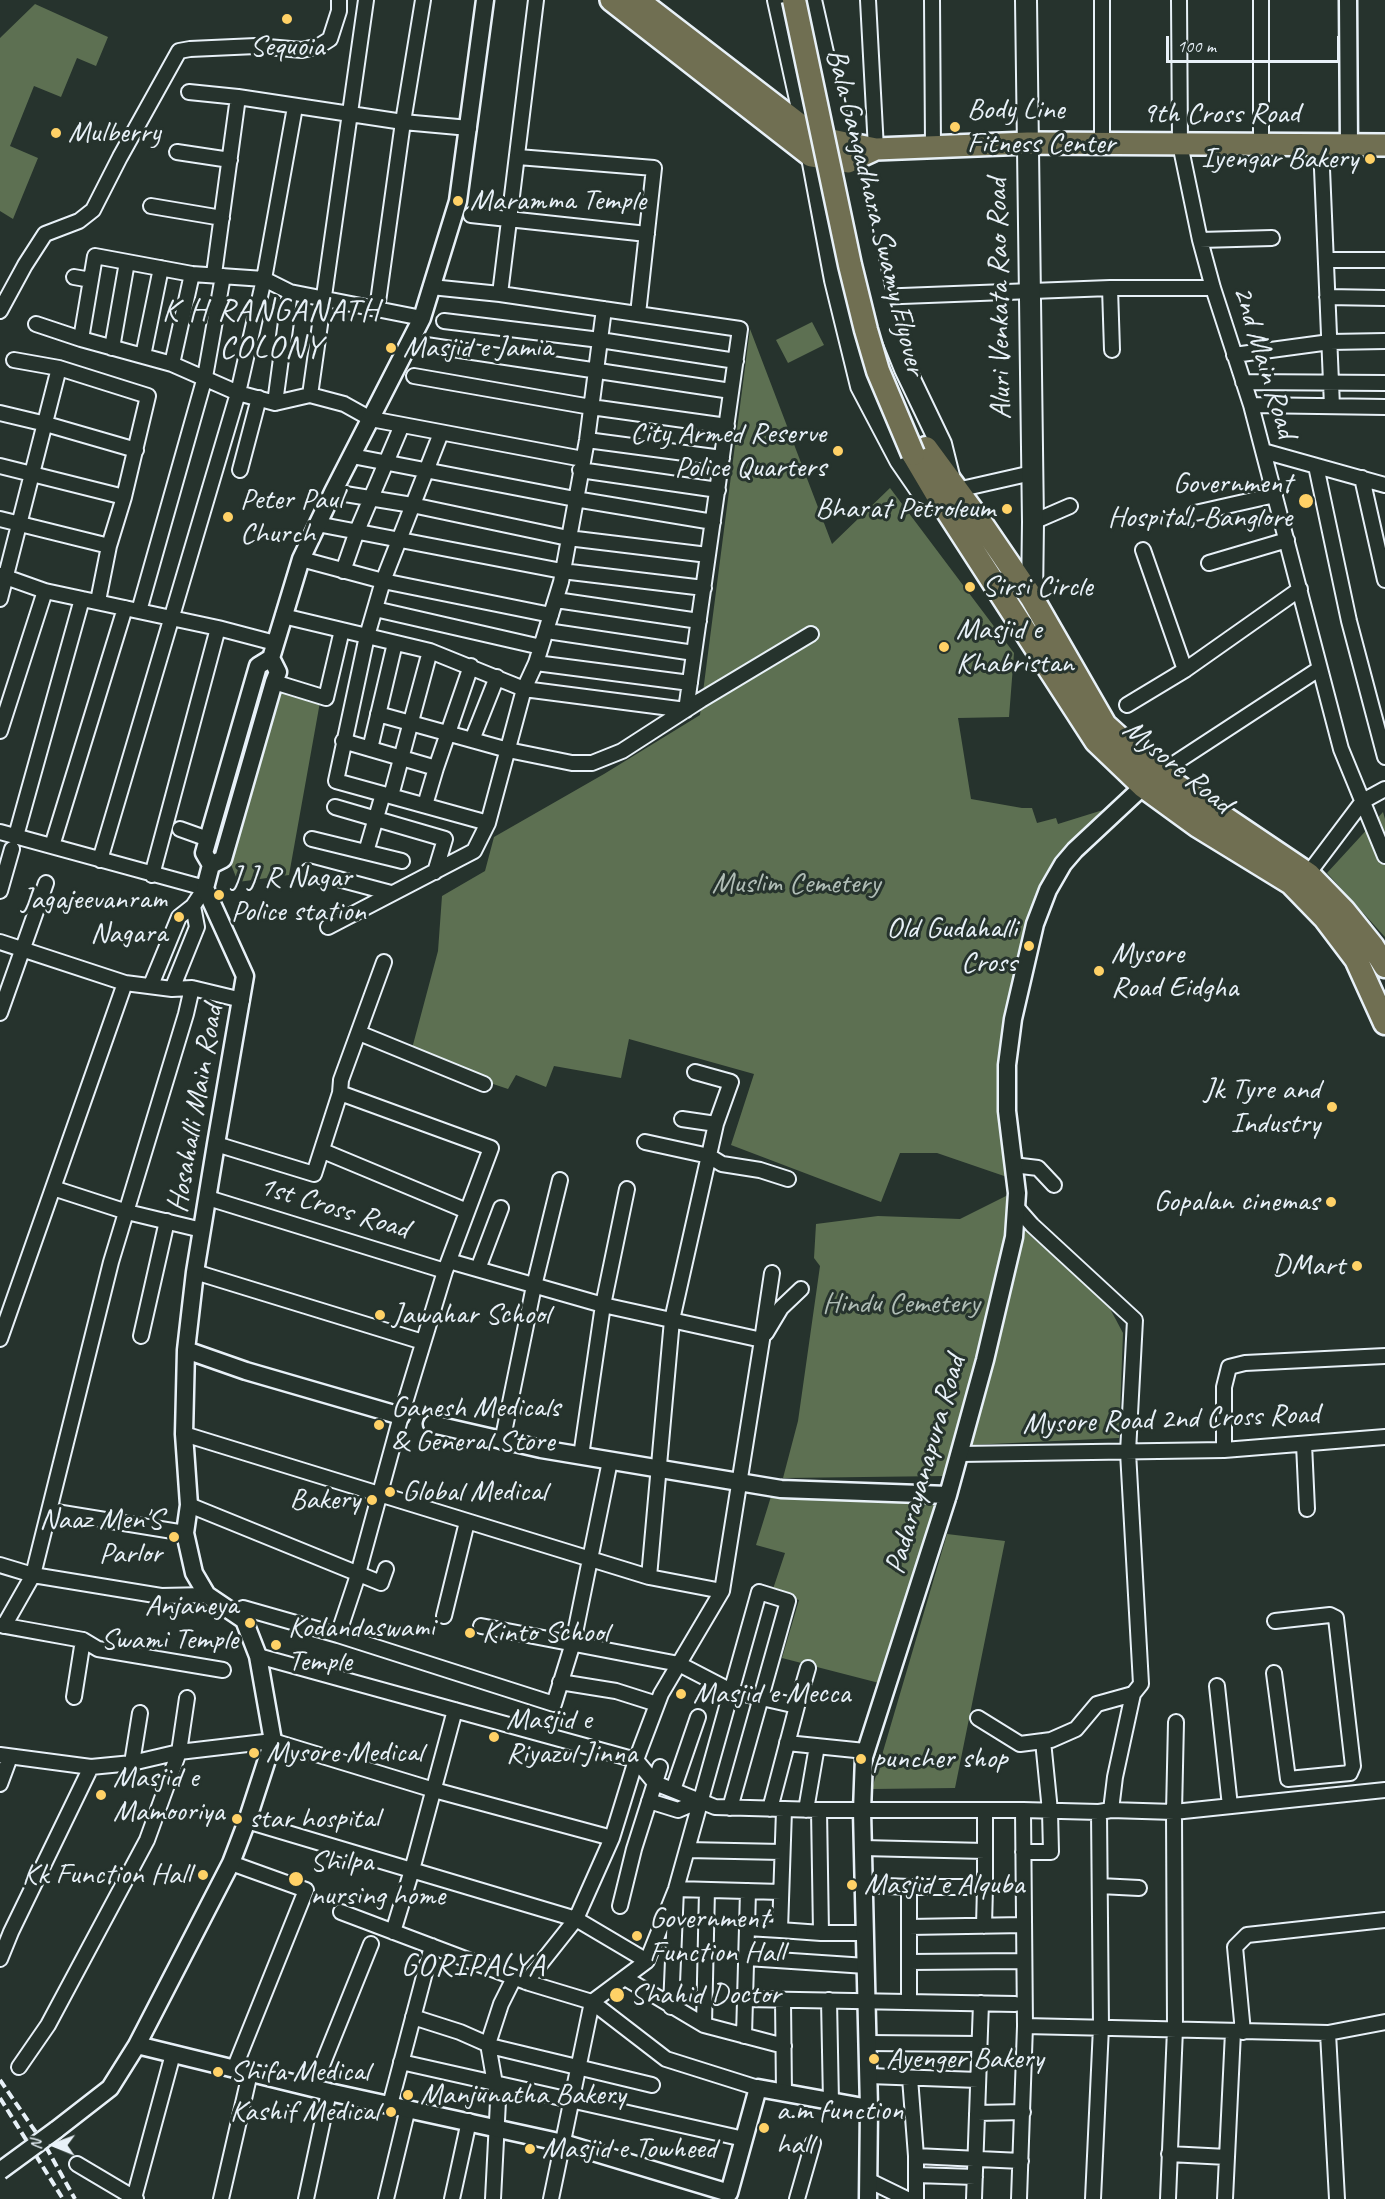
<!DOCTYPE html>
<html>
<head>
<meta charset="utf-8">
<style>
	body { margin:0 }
	#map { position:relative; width:1385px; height:2199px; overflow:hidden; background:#26332d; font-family:Caveat,sans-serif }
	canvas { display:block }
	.north { position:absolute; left:24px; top:2115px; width:60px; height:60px; -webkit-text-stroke:4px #26332d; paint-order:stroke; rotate:271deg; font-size:16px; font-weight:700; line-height:24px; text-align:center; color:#e8f1f8 }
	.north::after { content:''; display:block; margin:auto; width:21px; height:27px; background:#e8f1f8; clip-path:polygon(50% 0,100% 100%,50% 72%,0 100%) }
	.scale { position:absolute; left:1166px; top:36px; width:174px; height:27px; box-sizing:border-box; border:3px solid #e8f1f8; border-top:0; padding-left:8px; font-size:18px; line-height:21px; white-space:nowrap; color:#e8f1f8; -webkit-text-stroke:4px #26332d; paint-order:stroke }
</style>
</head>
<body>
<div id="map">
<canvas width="1385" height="2199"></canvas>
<div class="north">N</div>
<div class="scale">100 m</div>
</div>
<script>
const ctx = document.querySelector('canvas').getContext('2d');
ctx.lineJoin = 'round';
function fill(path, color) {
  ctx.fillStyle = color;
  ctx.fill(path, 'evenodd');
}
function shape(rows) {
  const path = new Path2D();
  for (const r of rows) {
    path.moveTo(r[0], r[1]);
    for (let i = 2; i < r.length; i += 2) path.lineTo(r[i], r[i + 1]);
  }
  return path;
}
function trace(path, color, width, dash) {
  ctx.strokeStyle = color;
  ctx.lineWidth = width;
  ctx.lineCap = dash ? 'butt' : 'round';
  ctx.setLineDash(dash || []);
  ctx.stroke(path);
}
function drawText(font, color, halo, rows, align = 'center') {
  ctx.font = font + ' Caveat,sans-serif';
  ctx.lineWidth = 6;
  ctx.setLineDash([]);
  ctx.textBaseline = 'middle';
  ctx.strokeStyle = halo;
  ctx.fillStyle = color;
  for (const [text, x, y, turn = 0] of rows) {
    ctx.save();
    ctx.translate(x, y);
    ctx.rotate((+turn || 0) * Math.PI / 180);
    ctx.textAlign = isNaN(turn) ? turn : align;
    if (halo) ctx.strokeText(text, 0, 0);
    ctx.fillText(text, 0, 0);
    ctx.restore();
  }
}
const green = shape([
	[35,4,108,37,96,66,77,58,61,97,34,86,10,146,38,158,13,219,0,211,0,38],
	[812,322,824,345,788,363,776,340],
	[750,329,832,544,890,488,1014,653,1009,717,958,718,971,799,1022,808,1032,808,1037,823,1056,818,1058,824,1103,810,1059,856,1024,940,997,1087,1007,1177,937,1153,900,1153,881,1202,731,1145,754,1074,629,1039,621,1078,554,1066,546,1087,516,1075,508,1089,410,1056,438,951,442,896,485,871,494,837,604,774,700,715],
	[278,689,320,702,289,875,238,882,230,862],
	[1383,812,1385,819,1385,937,1327,873],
	[1008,1195,1009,1213,989,1309,946,1476,783,1478,798,1421,820,1266,814,1258,816,1224,878,1216,960,1219],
	[1024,1230,1107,1303,1123,1333,1119,1438,970,1445],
	[773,1490,938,1500,883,1684,782,1658,799,1600,772,1592,785,1553,756,1545],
	[947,1534,1005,1541,955,1788,872,1789]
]);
const minor = shape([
	[868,0,876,149],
	[932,0,933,146],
	[1102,0,1102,144],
	[1179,0,1180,144,1200,240,1213,288,1251,405,1341,749,1385,856],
	[1261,0,1261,144],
	[189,92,238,97,403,122,469,128],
	[1321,145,1332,406],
	[177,152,230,160],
	[518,157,654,168,638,314],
	[151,206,222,218],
	[471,215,647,234],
	[1200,240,1272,238],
	[1326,260,1385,260],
	[214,274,238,97],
	[74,277,91,280],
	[1110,288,1112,350],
	[500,294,536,0],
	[876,297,1110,288,1213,288],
	[1327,297,1385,298],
	[377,309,403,122,423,0],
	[0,311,25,265,45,234,79,221,93,210,120,157,179,51,190,49,256,46,302,50,319,46,330,39,339,11,339,0],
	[444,321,600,340,736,361],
	[36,324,81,339,172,364,238,393,275,403,310,395,344,404,371,419,583,459],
	[81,339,95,256,192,274,264,279,290,292,422,318],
	[426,345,731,391],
	[112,348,127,262],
	[1234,355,1330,342,1385,341],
	[143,356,161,268],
	[14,360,59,368,148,396,124,497,109,546,98,601],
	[172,364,192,274],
	[414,376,591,407,727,426],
	[1243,382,1385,383],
	[310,395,366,0],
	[275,403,290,292],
	[1251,405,1385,407],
	[0,413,46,424,136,450],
	[441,433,383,581,367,636,336,781,488,823],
	[587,440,722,458],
	[1263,451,1385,485],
	[352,456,575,499,713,522],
	[0,466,124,497],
	[1316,466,1349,621,1385,757],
	[240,470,259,398],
	[580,470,718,490],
	[1362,478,1385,580],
	[957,490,1032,473],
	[333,492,412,505,568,538,708,555],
	[1195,513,1275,495],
	[0,519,109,546],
	[1033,522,1070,506],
	[317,524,562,571,704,588],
	[1143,550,1185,670],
	[301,559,383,581,551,615],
	[1209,563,1287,540],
	[343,571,357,531,402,425],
	[0,575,45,591,218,628,275,643],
	[0,599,59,368],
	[556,600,699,621],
	[375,609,541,647],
	[139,611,205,377,223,276],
	[283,616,430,651,524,689,686,710,740,329,500,294,431,287],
	[547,631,694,653],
	[536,663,690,683],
	[274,682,326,698,342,630],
	[1127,705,1185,670,1300,589],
	[378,714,508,750,572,763,592,763,622,751,701,700,811,634],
	[0,731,45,591],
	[472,740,497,677],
	[343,741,436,768],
	[370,749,395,643],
	[1172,765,1319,669],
	[391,796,430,651],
	[425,805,436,768,471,666],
	[335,807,445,839,435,872],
	[180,829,208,839],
	[0,832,205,888,193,906,179,917,151,985],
	[16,836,82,599],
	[312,839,402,861],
	[52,846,125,608],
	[366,852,383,794],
	[100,860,238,393,264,279,295,107],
	[308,871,391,893],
	[1308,874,1363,801,1385,789],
	[152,875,218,628],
	[0,891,12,849],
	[328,927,474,851,488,823,524,689,536,663,561,582,587,440,604,309],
	[0,942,125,983,172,989,192,988,186,1014,111,1262,33,1575,4,1626],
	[192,988,242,1000],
	[172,989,197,927,193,906],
	[0,1013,46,883],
	[359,1033,484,1084],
	[682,1119,716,1124],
	[645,1142,709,1156,722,1164,760,1170,788,1179],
	[216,1144,314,1174,340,1093,341,1080,384,962],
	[323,1151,467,1211],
	[1013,1165,1038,1168,1054,1185],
	[53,1188,127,1212,202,1230],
	[208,1198,445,1271],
	[1018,1209,1032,1225,1135,1320,1128,1452,1141,1684,1133,1694,1115,1777,1111,1810],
	[478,1269,501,1208],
	[195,1272,423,1342],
	[766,1333,781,1308,801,1289],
	[141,1336,167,1221],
	[0,1339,125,983],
	[762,1340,772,1273],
	[184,1434,649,1577,722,1591,762,1340,603,1305,449,1261],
	[502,1442,534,1286,560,1180],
	[1304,1444,1307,1509],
	[1224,1450,1224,1387,1229,1367,1245,1363,1385,1356],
	[960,1454,1224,1450,1385,1437],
	[581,1456,603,1305,627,1189],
	[189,1505,381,1583,386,1569],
	[50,1511,185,1533],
	[0,1565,33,1575,161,1596,207,1595],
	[649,1577,672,1320,716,1124,731,1082,695,1072],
	[444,1616,467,1522],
	[244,1620,243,1608,338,1635,356,1581,401,1416,445,1271,491,1148,340,1093],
	[0,1625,83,1640,98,1649,223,1670],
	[481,1626,679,1664,731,1691,797,1706,770,1809],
	[338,1635,554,1704,573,1643,610,1461],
	[258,1656,636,1760,655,1783,715,1807,819,1810,1023,1810,1099,1812,1111,1810,1174,1812,1385,1790],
	[1274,1673,1288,1779,1350,1773,1353,1766,1336,1618,1330,1615,1275,1621],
	[560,1682,616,1691,657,1704],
	[1217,1686,1230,1806],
	[74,1697,83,1640],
	[797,1706,808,1668],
	[978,1718,1020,1744,1051,1740,1076,1729,1097,1704,1133,1694],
	[787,1743,865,1751],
	[0,1755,91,1767,132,1763,179,1752,273,1741,434,1790,612,1838],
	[132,1763,140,1713],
	[0,1784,10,1757],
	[673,1790,698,1717],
	[649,1801,678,1810,699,1801],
	[784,1810,780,1930,821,1933,865,1933],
	[806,1810,817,1746],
	[819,1810,821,1933],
	[247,1821,576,1919,647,1961],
	[863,1848,985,1851],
	[687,1850,782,1852],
	[1023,1852,1051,1852,1050,1811,1043,1741],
	[231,1863,306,1890,234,2069],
	[864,1885,909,1887],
	[1100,1886,1139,1888],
	[620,1906,634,1849,660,1767],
	[341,1912,529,1983,592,2002,666,2059,758,2088],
	[984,1926,985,1887],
	[909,1927,1024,1925],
	[747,1928,780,1930],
	[393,1932,412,1870,455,1710],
	[747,1958,866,1966],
	[0,1959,11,1932,91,1767],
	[909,1962,1024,1961],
	[625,1978,704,2025,784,2046],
	[526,1982,576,1919,612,1838,636,1760,661,1694,722,1591],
	[745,1999,1015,2004],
	[783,2000,784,2093],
	[829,2000,831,2102],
	[909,2002,909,1887,985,1887,985,1811],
	[671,2007,676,1889,781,1892],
	[413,2017,460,2032,494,2047,652,2085],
	[704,2025,707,1890],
	[1025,2026,1328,2033,1385,2022],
	[1243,2032,1235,1947,1247,1935,1385,1920],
	[1328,2033,1337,2199],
	[744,2036,748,1891],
	[868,2043,979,2044],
	[401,2062,744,2139],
	[19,2067,48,2025,147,1840,179,1752,187,1698],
	[869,2076,978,2080],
	[910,2078,916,2156,916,2199],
	[313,2088,371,1944],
	[390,2105,432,1946],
	[977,2113,1023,2112],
	[1169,2154,1227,2157],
	[916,2156,1021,2161],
	[77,2164,136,2199],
	[916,2175,975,2177],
	[870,2181,907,2199],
	[134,2198,173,2054],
	[221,2199,250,2073],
	[306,2199,329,2092],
	[386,2199,408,2108],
	[452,2199,469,2121],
	[493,2199,498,2101,488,2044,501,2004,514,1978],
	[551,2199,592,2002,647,1961,676,1889,759,1592,788,1601,730,1808],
	[797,2199,813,2143],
	[974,2199,981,2003],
	[1019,2199,1025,2026,1023,1810],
	[1093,2199,1101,2027,1099,1812],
	[1168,2199,1175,2029,1174,1812,1176,1722],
	[1225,2199,1233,2032]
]);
const tertiary = shape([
	[1348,0,1349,145],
	[211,865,223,859,274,682,278,672,271,658],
	[186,1350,246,1371,401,1416],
	[432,1424,541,1449,781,1489,948,1495],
	[137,2045,329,2092,563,2143,729,2193,758,2088,869,2108],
	[56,2130,110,2088,137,2045,231,1863,247,1821,273,1741,258,1656,244,1620,207,1595,194,1573,185,1533,189,1505,184,1434,186,1350,195,1272,216,1144,245,976,205,888,211,865,204,853,258,666,271,658,301,559,333,492,422,318,458,201,485,0],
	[868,2199,869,2108,862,1811,864,1757,948,1495,985,1360,1014,1237,1017,1193,1007,1111,1007,1065,1013,1019,1035,924,1048,890,1063,864,1075,850,1151,779]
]);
const secondary = shape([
	[778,0,807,131,835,280,861,386,900,460,922,492,939,498],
	[811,0,843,141,876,297,905,369,941,444,949,476],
	[1026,0,1033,522,1032,598]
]);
const primary = shape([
	[611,0,811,156,848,162,876,149],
	[638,0,816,137,876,149,1028,143,1385,145]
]);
const trunk = shape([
	[926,448,976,516,1032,598,1105,725,1158,773,1308,874,1344,911,1373,947,1385,966],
	[913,454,939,498,1096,741,1143,786,1198,826,1291,883,1325,918,1356,959,1385,1023]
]);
const rail = shape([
	[0,2080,46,2147,75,2199],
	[0,2098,63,2199]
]);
const tertiaryBridge = shape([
	[0,2171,56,2130]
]);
const trunkBridge = shape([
	[794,0,850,265,866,330,878,371,913,454]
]);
const markers = [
	[287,19,6,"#ffd166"],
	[955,127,6,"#ffd166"],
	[56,133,6,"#ffd166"],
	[1370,159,6,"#ffd166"],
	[458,201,6,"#ffd166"],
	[391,348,6,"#ffd166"],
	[838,451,6,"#ffd166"],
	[1306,501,8,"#ffd166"],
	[1007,509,6,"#ffd166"],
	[228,517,6,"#ffd166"],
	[970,587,6,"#ffd166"],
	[944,647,6,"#ffd166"],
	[219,895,6,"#ffd166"],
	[179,917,6,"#ffd166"],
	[1029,946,6,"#ffd166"],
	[1099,971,6,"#ffd166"],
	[1332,1107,6,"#ffd166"],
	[1331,1202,6,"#ffd166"],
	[1357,1266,6,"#ffd166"],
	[380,1315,6,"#ffd166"],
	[379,1425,6,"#ffd166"],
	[390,1492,6,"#ffd166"],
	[372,1500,6,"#ffd166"],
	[174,1537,6,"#ffd166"],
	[250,1623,6,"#ffd166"],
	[470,1633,6,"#ffd166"],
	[276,1645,6,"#ffd166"],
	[681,1694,6,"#ffd166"],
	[494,1737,6,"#ffd166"],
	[254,1753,6,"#ffd166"],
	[861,1759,6,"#ffd166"],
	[101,1795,6,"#ffd166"],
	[237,1819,6,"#ffd166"],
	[203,1875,6,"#ffd166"],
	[296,1879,8,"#ffd166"],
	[852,1885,6,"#ffd166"],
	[637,1936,6,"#ffd166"],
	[617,1995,8,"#ffd166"],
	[874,2059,6,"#ffd166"],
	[218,2072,6,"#ffd166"],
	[408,2095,6,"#ffd166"],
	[391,2112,6,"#ffd166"],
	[764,2128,6,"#ffd166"],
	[530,2149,6,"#ffd166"]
];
const poiNames = [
	["Sequoia",287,47,"center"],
	["Body Line",967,110],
	["Fitness Center",967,144],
	["Mulberry",68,133],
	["Iyengar Bakery",1358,159,"right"],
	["Maramma Temple",470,201],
	["Masjid e Jamia",403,348],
	["City Armed Reserve",826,434,"right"],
	["Police Quarters",826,468,"right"],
	["Government",1292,484,"right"],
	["Hospital, Banglore",1292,518,"right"],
	["Peter Paul",240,500],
	["Church",240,534],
	["Bharat Petroleum",995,509,"right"],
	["Sirsi Circle",982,587],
	["Masjid e",956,630],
	["Khabristan",956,664],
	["J J R Nagar",231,878],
	["Police station",231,912],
	["Jagajeevanram",167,900,"right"],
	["Nagara",167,934,"right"],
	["Old Gudahalli",1017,929,"right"],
	["Cross",1017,963,"right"],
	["Mysore",1111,954],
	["Road Eidgha",1111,988],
	["Jk Tyre and",1320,1090,"right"],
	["Industry",1320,1124,"right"],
	["Gopalan cinemas",1319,1202,"right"],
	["DMart",1345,1266,"right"],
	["Jawahar School",392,1315],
	["Ganesh Medicals",391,1408],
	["& General Store",391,1442],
	["Global Medical",402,1492],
	["Bakery",360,1500,"right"],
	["Naaz Men'S",162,1520,"right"],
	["Parlor",162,1554,"right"],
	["Anjaneya",238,1606,"right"],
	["Swami Temple",238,1640,"right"],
	["Kodandaswami",288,1628],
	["Temple",288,1662],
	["Kinto School",482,1633],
	["Masjid e Mecca",693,1694],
	["Masjid e",506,1720],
	["Riyazul Jinna",506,1754],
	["Mysore Medical",266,1753],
	["puncher shop",873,1759],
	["Masjid e",113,1778],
	["Mamooriya",113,1812],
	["star hospital",249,1819],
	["Shilpa",310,1862],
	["nursing home",310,1896],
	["Kk Function Hall",191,1875,"right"],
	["Masjid e Alquba",864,1885],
	["Government",649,1919],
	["Function Hall",649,1953],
	["Shahid Doctor",630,1995],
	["Ayenger Bakery",886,2059],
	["Shifa Medical",230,2072],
	["Manjunatha Bakery",420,2095],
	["a.m function",776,2111],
	["hall",776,2145],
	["Kashif Medical",379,2112,"right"],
	["Masjid e Towheed",542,2149]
];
const streetNames = [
	["9th Cross Road",1221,114],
	["Bala Gangadhara Swamy Flyover",875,212,76],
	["Aluri Venkata Rao Road",1000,299,-91],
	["2nd Main Road",1264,362,73],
	["Mysore Road",1177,767,39],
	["Hosahalli Main Road",196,1109,-80],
	["1st Cross Road",334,1208,17],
	["Mysore Road 2nd Cross Road",1171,1420,-2],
	["Padarayanapura Road",926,1465,-74]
];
const parkNames = [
	["Muslim Cemetery",796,884],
	["Hindu Cemetery",901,1304]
];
const neighbourhoodNames = [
	["K H RANGANATH",271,312],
	["COLONY",271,349],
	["GORIPALYA",473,1967]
];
fill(green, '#5d7052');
trace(minor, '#e8f1f8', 18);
trace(tertiary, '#e8f1f8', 21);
trace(secondary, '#e8f1f8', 24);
trace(primary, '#e8f1f8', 26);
trace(trunk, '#e8f1f8', 27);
trace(minor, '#26332d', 14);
trace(tertiary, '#26332d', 16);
trace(secondary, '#26332d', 20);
trace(primary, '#706f52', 21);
trace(trunk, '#706f52', 22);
trace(rail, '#e8f1f8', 4, [9, 4.5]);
trace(tertiaryBridge, '#e8f1f8', 21, []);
trace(trunkBridge, '#e8f1f8', 27, []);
trace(tertiaryBridge, '#26332d', 16);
trace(trunkBridge, '#706f52', 22);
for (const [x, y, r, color] of markers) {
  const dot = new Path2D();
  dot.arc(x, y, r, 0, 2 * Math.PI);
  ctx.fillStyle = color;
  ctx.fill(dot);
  trace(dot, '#26332d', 2);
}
drawText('30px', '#e8f1f8', '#26332d', poiNames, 'left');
drawText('30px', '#e8f1f8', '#26332d', streetNames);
drawText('30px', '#b0bdb6', '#26332d', parkNames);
ctx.letterSpacing = '1.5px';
drawText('32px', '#e8f1f8', '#26332d', neighbourhoodNames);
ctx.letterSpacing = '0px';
</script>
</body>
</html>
